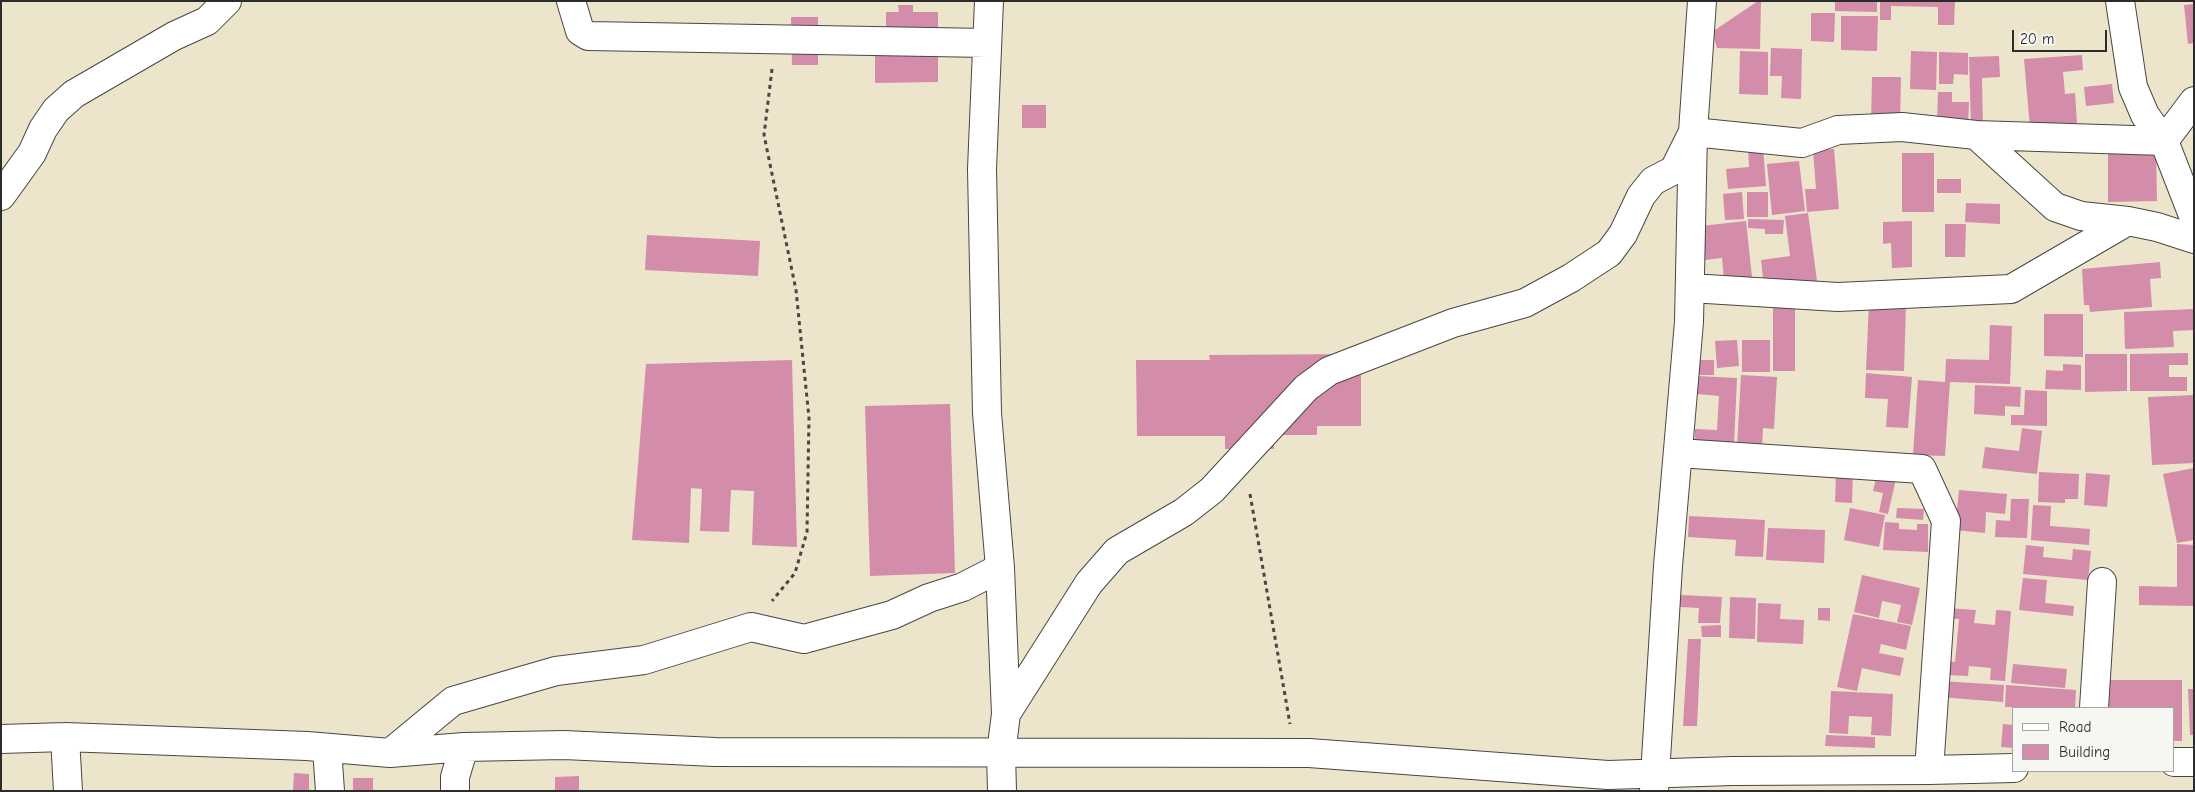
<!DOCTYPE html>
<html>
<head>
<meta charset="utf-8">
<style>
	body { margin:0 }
	#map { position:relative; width:2195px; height:792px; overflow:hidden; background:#ece5cb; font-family:"Comic Neue",sans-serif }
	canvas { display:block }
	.frame { position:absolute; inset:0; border:2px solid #2b2b2b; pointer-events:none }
	.legend { position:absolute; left:2012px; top:707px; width:162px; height:65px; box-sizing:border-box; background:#f6f6f2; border:1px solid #a5a5a2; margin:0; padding:6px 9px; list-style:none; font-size:15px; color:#2b2b2b }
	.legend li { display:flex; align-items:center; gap:10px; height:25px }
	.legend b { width:25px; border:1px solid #a5a5a2 }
	.scale { position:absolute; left:2012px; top:30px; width:95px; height:22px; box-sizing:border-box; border:2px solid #2b2b2b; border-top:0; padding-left:6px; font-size:15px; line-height:18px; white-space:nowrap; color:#2b2b2b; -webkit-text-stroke:4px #f6f6f2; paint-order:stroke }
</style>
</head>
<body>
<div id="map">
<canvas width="2195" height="792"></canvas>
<div class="frame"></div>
<ul class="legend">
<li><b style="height:6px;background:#fff"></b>Road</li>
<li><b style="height:14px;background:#d48cab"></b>Building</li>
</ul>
<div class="scale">20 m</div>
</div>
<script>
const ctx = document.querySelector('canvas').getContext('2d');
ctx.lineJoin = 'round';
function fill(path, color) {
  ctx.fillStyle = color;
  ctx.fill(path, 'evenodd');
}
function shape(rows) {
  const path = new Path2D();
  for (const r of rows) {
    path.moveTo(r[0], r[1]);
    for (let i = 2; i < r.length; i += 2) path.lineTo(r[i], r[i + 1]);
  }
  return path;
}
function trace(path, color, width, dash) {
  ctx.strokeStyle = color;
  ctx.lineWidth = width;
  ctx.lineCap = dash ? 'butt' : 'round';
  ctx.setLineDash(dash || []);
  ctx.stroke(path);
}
const building = shape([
	[1758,1,1761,1,1760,49,1717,48,1712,32],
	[1835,1,1877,1,1877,12,1835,11],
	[1880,1,1955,1,1954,25,1938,25,1938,7,1891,6,1891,20,1880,20],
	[2194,4,2194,43,2188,44,2184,5],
	[898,5,913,5,913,12,938,12,938,82,875,83,875,32,886,32,886,12,899,12],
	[1811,13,1835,13,1834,42,1811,41],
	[1841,16,1878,16,1877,51,1841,50],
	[791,17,818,17,818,65,792,65],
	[1771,48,1802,49,1801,99,1781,98,1782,76,1770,76],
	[1740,51,1768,52,1768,95,1739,94],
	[1911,51,1937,52,1936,90,1910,89],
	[1939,52,1968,53,1968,75,1954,74,1953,84,1939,84],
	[2082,55,2083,70,2063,72,2065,94,2075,93,2077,123,2030,128,2024,59],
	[1999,56,2000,77,1982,78,1983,127,1971,127,1969,57],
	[1872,77,1901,77,1900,124,1871,124],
	[2112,84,2114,103,2086,106,2084,87],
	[1938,92,1952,92,1952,102,1969,102,1968,124,1937,123],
	[1022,105,1046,105,1046,128,1022,128],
	[1763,147,1766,186,1728,189,1726,169,1749,167,1748,149],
	[2156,148,2157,201,2108,202,2108,149],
	[1834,149,1839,209,1807,212,1805,189,1816,189,1813,150],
	[1902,153,1934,153,1934,212,1902,212],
	[1799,161,1805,211,1772,215,1767,164],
	[1937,179,1961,179,1961,193,1937,193],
	[1742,192,1744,219,1725,220,1723,194],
	[1747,192,1768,192,1768,217,1747,217],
	[1966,203,2000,204,2000,224,1965,222],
	[1808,213,1817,281,1764,288,1761,260,1790,256,1785,216],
	[1748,219,1784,220,1783,234,1765,234,1765,229,1748,228],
	[1746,221,1752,277,1724,280,1722,258,1705,260,1701,226],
	[1912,221,1912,267,1892,268,1891,243,1883,244,1883,222],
	[1945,224,1966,224,1965,257,1945,257],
	[647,235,760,241,758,276,645,270],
	[2160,262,2161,278,2150,279,2152,307,2090,312,2089,305,2084,305,2082,269],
	[1773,302,1795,302,1795,371,1773,371],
	[1869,303,1906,304,1904,371,1866,370],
	[2194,309,2194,330,2173,331,2174,347,2125,349,2124,312],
	[2044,314,2083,314,2083,357,2044,356],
	[1990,325,2012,326,2010,384,1950,382,1945,456,1913,455,1918,380,1945,382,1946,359,1989,360],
	[1737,340,1739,366,1717,368,1715,341],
	[1742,340,1770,340,1770,372,1742,372],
	[2188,353,2188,365,2169,365,2169,377,2187,377,2187,391,2130,391,2130,354],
	[1361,354,1361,426,1317,426,1317,435,1274,435,1274,449,1225,449,1225,436,1137,436,1136,360,1210,360,1209,355],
	[2085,354,2127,354,2127,391,2085,392],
	[792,360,797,547,752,545,754,491,731,490,729,532,700,531,702,489,691,488,689,543,632,540,646,364],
	[1697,360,1714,360,1714,375,1697,375],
	[2063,364,2081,365,2081,390,2045,389,2046,370,2063,371],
	[1866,373,1912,377,1908,428,1886,427,1888,399,1865,398],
	[1741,375,1777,377,1774,429,1763,428,1762,448,1737,447],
	[1698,376,1737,378,1734,444,1695,442,1695,429,1717,430,1719,396,1697,394],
	[1975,385,2021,387,2020,407,2005,406,2005,416,1974,414],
	[2025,390,2047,391,2047,426,2011,425,2011,415,2024,415],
	[2194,395,2194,463,2152,465,2148,397],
	[950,404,955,573,870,576,865,406],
	[2022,428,2042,431,2037,474,1982,468,1985,447,2019,451],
	[2194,468,2194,540,2177,543,2163,474],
	[1836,472,1853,473,1852,503,1835,502],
	[2039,472,2079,474,2078,499,2065,499,2065,503,2038,502],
	[2086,473,2110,475,2107,507,2084,505],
	[1877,474,1896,479,1888,514,1879,512,1883,493,1873,491],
	[1959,490,2007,494,2005,514,1986,512,1985,533,1955,530],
	[2011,499,2029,499,2027,538,1995,537,1996,520,2010,521],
	[2033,505,2051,506,2050,526,2090,529,2089,545,2031,540],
	[1850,508,1885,515,1879,547,1844,540],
	[1897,508,1924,509,1923,520,1896,518],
	[1689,516,1765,520,1763,557,1735,556,1736,540,1688,537],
	[1885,522,1899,523,1899,529,1917,530,1917,524,1928,524,1928,552,1883,550],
	[1768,528,1825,530,1824,563,1766,560],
	[2177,544,2194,545,2194,606,2139,605,2139,586,2177,587],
	[2026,545,2044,547,2043,557,2072,560,2073,549,2091,551,2088,580,2023,574],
	[1862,575,1920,588,1912,625,1897,622,1901,605,1882,601,1879,618,1854,612],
	[2023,578,2047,580,2045,603,2074,606,2073,616,2019,610],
	[1681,595,1722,597,1720,623,1698,623,1699,608,1680,607],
	[1730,597,1756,598,1755,639,1729,638],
	[1758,603,1781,604,1780,619,1804,620,1803,644,1757,642],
	[1818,608,1830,608,1830,621,1818,620],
	[1947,608,1976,610,1974,623,1995,625,1996,610,2011,611,2005,681,1990,680,1991,668,1969,666,1968,676,1947,675,1948,661,1955,662,1959,619,1946,618],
	[1853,614,1911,626,1906,650,1881,644,1879,653,1904,658,1900,676,1862,668,1857,691,1837,687],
	[1721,625,1721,637,1702,637,1701,626],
	[1688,639,1701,639,1697,726,1683,726],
	[2013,664,2067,669,2065,688,2011,683],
	[2107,680,2182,680,2182,741,2174,741,2174,708,2107,708],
	[1940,681,2004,685,2003,702,1939,697],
	[2006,685,2076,690,2075,708,2005,707],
	[2188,689,2194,689,2194,735,2190,735],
	[1831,691,1893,694,1891,736,1871,735,1872,717,1849,716,1848,734,1829,733],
	[2003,724,2014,725,2014,748,2001,747],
	[1826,735,1875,737,1875,748,1825,746],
	[294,773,309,774,309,791,293,791],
	[579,776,579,791,555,791,555,777],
	[353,778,373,778,373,791,353,791]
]);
const path = shape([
	[772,69,764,135,796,290,809,418,807,532,795,573,772,601],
	[1250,494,1290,724]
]);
const minor = shape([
	[571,1,580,31,588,36,987,43],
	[989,1,982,169,987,413,1000,568,1006,714,1001,753,1002,791],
	[2120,1,2133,87,2145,115,2164,141,2194,218],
	[1693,132,1802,143,1838,130,1902,127,1976,135,2164,141],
	[1976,135,2055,207,2081,216,2128,221,2157,227,2194,239],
	[2164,141,2194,101],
	[1,196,32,153,43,129,56,110,74,94,174,36,207,21,227,1],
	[1690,288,1838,297,2011,289,2128,221],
	[1678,453,1922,469,1946,521,1929,770],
	[2094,708,2102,582],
	[1006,714,1089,583,1117,551,1184,512,1212,490,1306,388,1329,371,1453,323,1525,303,1571,278,1609,253,1623,234,1641,196,1653,181,1674,170,1693,132],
	[65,737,68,791],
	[1,739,65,737,307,746,390,753,464,747,564,745,715,752,1309,753,1608,775,1733,771,1929,770,2014,768],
	[327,748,330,791],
	[390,753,453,701,518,682,556,671,644,660,751,627,804,639,892,615,929,598,963,587,1000,568],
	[2174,762,2194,762],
	[455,791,455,777,464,747],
	[1654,791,1668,566,1689,322,1693,132,1702,1]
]);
fill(building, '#d48cab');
trace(minor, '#484743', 30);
trace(path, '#484743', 3, [4, 4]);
trace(minor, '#fff', 28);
</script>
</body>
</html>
